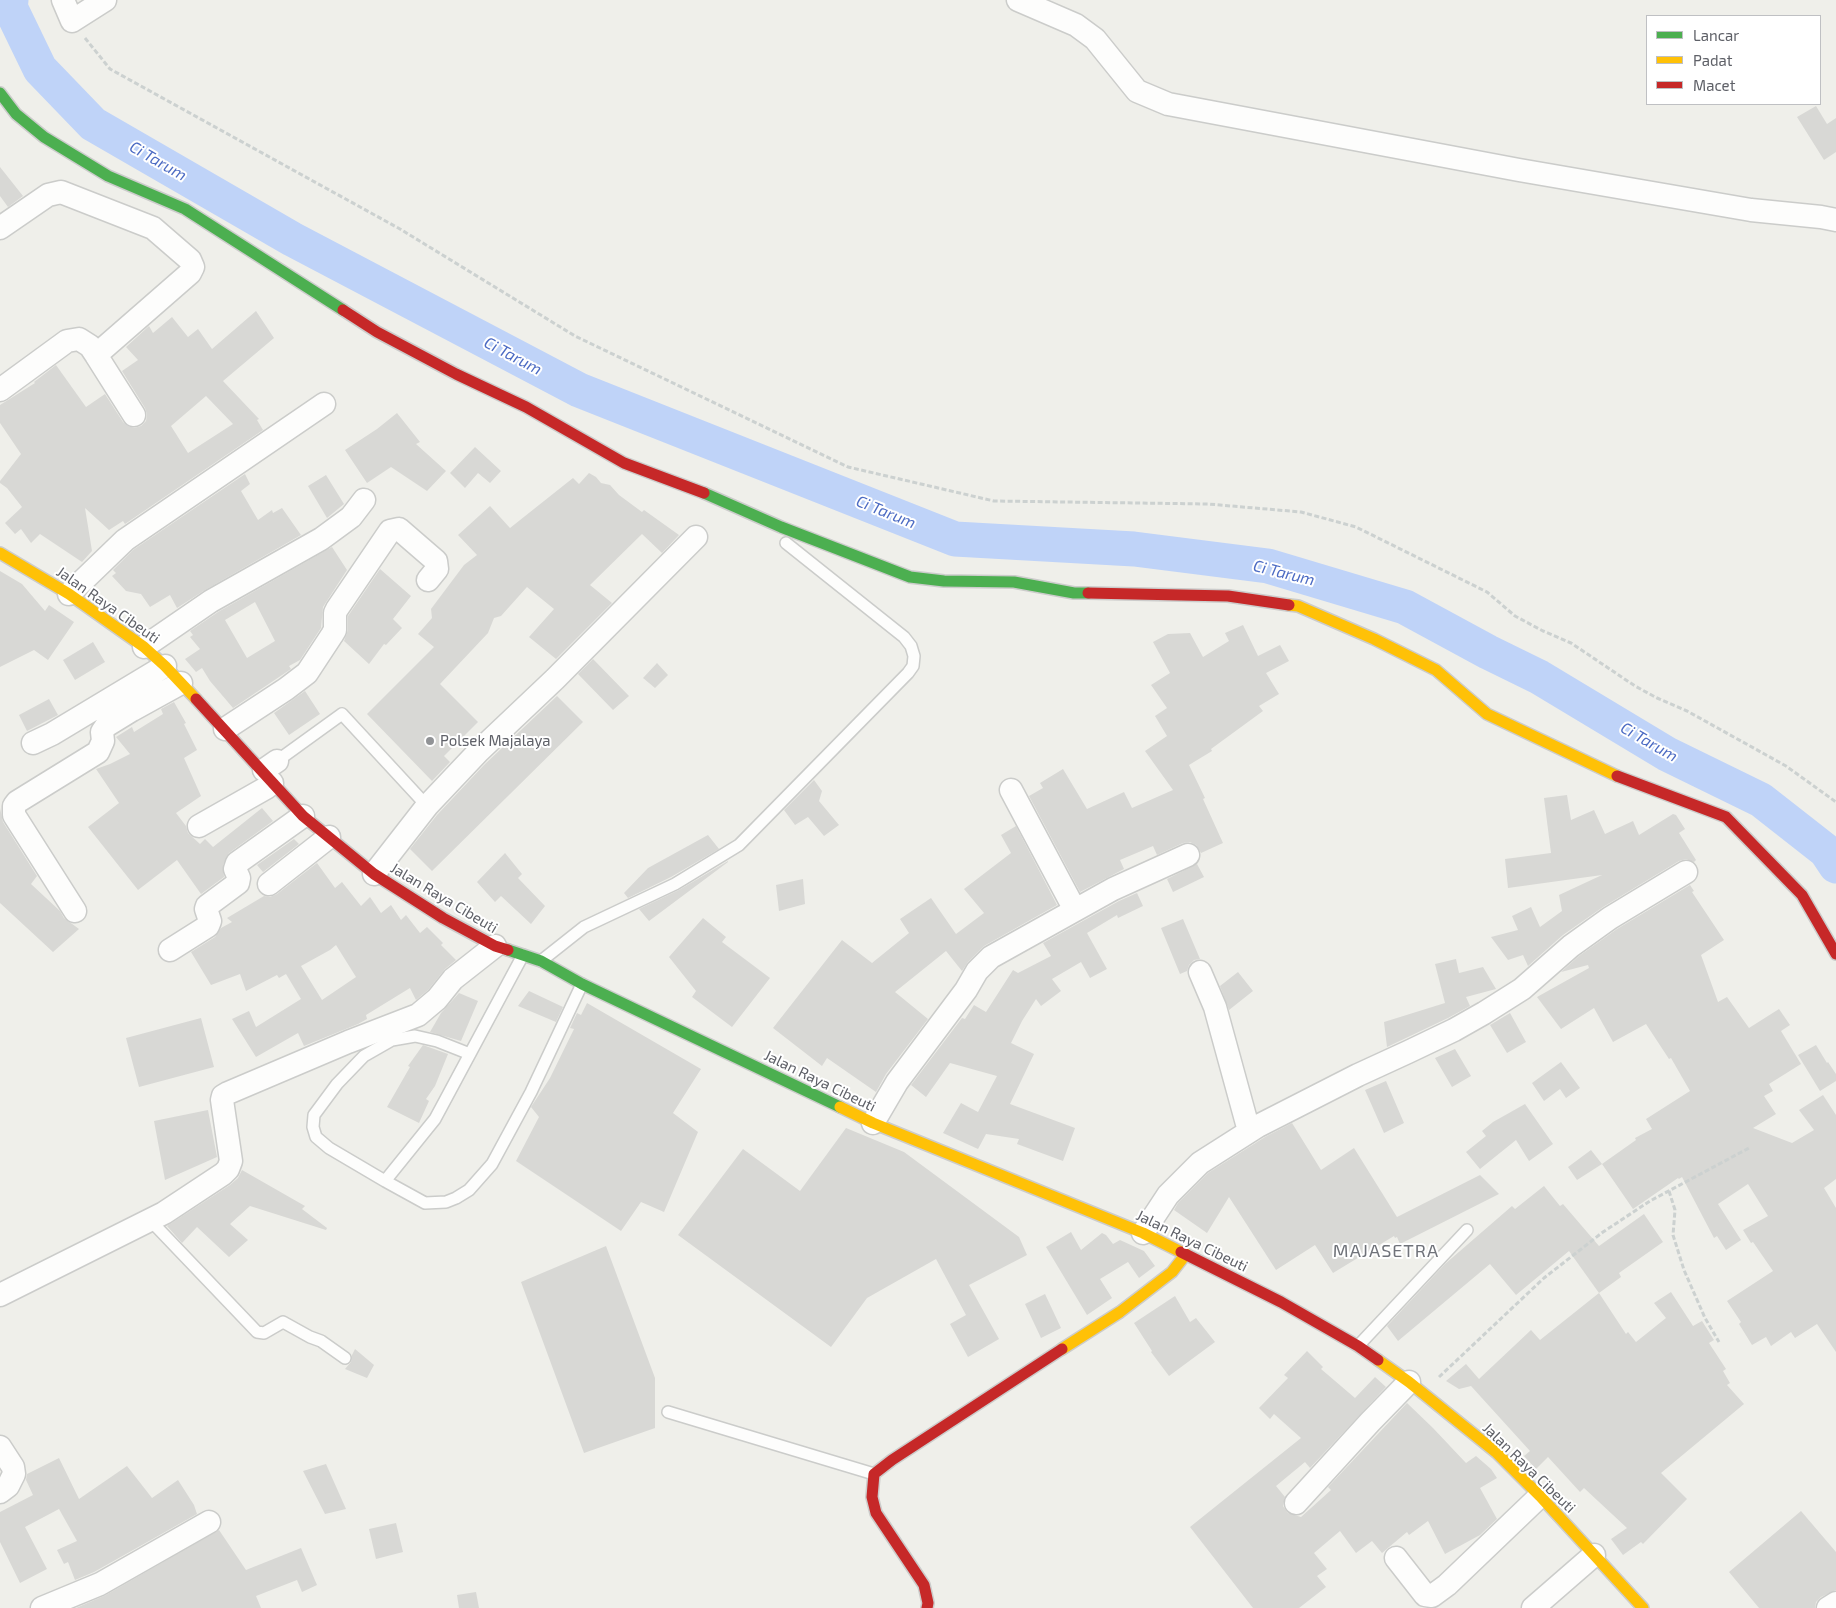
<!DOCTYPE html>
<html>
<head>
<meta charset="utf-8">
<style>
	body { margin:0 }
	#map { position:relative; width:1836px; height:1608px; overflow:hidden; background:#efefea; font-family:"Exo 2",sans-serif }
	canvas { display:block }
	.legend { position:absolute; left:1646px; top:15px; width:175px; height:90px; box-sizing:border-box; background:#fff; border:1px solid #bfc0c3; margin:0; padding:6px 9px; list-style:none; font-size:15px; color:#5f6168 }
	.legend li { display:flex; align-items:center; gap:10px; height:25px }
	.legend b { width:25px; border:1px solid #bfc0c3 }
</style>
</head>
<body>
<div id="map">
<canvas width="1836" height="1608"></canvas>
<ul class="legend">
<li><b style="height:6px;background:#4caf50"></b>Lancar</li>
<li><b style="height:6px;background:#ffc107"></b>Padat</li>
<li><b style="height:6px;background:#c62828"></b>Macet</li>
</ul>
</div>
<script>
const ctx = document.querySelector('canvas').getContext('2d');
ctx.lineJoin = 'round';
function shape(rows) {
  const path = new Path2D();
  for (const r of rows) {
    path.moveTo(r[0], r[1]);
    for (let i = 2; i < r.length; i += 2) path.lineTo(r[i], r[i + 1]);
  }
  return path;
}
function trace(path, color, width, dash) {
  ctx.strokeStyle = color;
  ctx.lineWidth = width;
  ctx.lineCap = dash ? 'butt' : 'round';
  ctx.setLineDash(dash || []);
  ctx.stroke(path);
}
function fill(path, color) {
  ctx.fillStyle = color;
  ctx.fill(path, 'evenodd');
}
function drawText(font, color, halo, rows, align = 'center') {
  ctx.font = font + ' "Exo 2",sans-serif';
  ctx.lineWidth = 4;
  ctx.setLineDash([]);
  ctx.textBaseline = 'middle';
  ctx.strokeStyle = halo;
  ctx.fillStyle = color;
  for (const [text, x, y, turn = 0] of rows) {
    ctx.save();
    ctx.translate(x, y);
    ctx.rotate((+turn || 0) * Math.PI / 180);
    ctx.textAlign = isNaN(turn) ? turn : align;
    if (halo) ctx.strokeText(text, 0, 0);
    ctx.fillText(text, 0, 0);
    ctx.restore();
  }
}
const river = shape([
	[11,0,10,7,40,69,93,124,292,239,579,390,955,539,1134,549,1268,566,1405,607,1488,652,1539,677,1667,754,1761,800,1826,851,1836,866]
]);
const building = shape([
	[1816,106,1827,124,1836,118,1836,152,1824,160,1797,117],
	[0,167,23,196,8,207,0,196],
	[256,311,274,338,223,381,259,419,257,420,263,430,125,524,123,521,109,530,85,508,92,551,82,562,40,534,31,543,21,529,15,534,5,523,22,507,7,488,0,483,0,481,21,454,0,423,0,405,35,383,34,382,56,365,86,407,105,394,123,422,128,426,134,428,141,426,146,421,147,415,145,408,122,371,138,360,126,347,149,326,153,333,172,317,188,337,198,329,212,349],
	[206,396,233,424,188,453,171,426],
	[397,413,420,442,416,444,446,471,427,491,391,467,367,483,345,450,377,429],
	[475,447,501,471,490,483,478,473,465,488,450,473],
	[589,473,596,477,601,483,610,485,619,495,642,512,644,510,679,535,662,553,642,534,590,585,612,603,556,659,529,637,554,609,527,587,501,616,494,618,488,633,440,684,478,722,444,756,450,762,432,781,367,714,434,647,418,634,432,618,431,609,464,565,477,555,458,535,490,506,510,528,573,478,579,484],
	[245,474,250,484,241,491,258,520,272,510,273,513,282,508,301,535,205,590,177,608,170,595,150,607,141,594,126,591,112,576,116,573,113,570,133,550],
	[326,475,344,504,327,518,308,486],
	[332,547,347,570,323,607,321,628,300,660,289,666,291,669,233,708,210,681,202,668,196,672,185,659,200,649,190,637,193,635,190,631,218,612],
	[255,602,275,641,247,658,225,620],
	[380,569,411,596,393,619,402,628,386,645,384,644,369,664,344,641,348,630,348,616],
	[0,571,22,584,45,611,49,605,74,622,48,660,34,650,0,667],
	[1243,625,1258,656,1280,645,1289,661,1266,673,1279,694,1259,706,1263,711,1211,749,1212,751,1189,765,1205,798,1203,799,1223,843,1201,853,1196,845,1190,842,1183,843,1157,855,1153,846,1120,860,1124,869,1080,892,1029,796,1043,788,1040,783,1063,769,1087,809,1124,792,1132,808,1173,790,1145,751,1167,736,1155,716,1167,708,1151,685,1170,673,1153,642,1168,634,1190,633,1203,657,1229,641,1225,633],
	[93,642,105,662,75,680,63,660],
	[593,659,629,696,613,710,578,674],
	[657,663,668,675,655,688,643,678],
	[305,691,320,714,289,735,274,713],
	[557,696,583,722,432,871,410,849,437,815,484,765],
	[49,699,58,715,27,731,19,715],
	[174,702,186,723,184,724,197,750,184,758,201,796,176,813,186,826,188,833,200,844,205,839,213,847,262,808,273,821,229,853,223,865,224,877,201,894,177,860,138,890,88,827,119,803,96,769,110,764,130,754,116,737,132,727,134,732,163,714,161,709],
	[814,780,822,791,819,801,839,825,824,836,808,817,795,825,784,810],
	[1567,795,1571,820,1594,810,1605,834,1633,821,1639,835,1673,814,1676,815,1685,829,1679,833,1696,860,1694,862,1686,859,1679,861,1603,907,1563,935,1528,966,1523,955,1508,960,1491,937,1518,930,1512,916,1531,907,1540,927,1562,911,1559,895,1602,875,1508,888,1505,859,1551,853,1544,798],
	[0,808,3,822,37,876,31,884,60,911,64,918,79,929,53,952,0,903],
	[1016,826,1057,905,984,946,968,962,962,971,946,951,895,992,928,1019,886,1074,876,1092,827,1058,822,1066,773,1028,842,940,872,963,909,933,900,919,931,898,956,934,984,913,964,889,1011,853,1001,835],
	[708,835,719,849,671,877,628,898,624,893,648,868],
	[294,839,299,844,263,872,257,865],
	[505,853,522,874,518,878,545,906,531,924,501,896,495,902,477,882],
	[728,861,728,862,649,921,639,909,679,890],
	[317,863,335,888,342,882,361,906,370,897,381,913,391,905,401,920,406,915,420,933,427,927,443,943,441,945,456,960,445,969,428,990,416,1000,410,988,366,1015,367,1019,358,1024,304,1046,298,1033,256,1057,232,1019,249,1011,256,1027,301,999,286,974,279,978,277,975,246,991,240,974,211,985,191,952,215,937,221,928,232,922,227,918,264,896,270,897,277,894],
	[336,945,356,977,322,1000,301,966,330,950],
	[1197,864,1204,877,1173,892,1167,879],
	[803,879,805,904,779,911,776,885],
	[1690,885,1694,891,1692,892,1724,940,1701,955,1718,1002,1727,997,1749,1028,1779,1009,1790,1025,1781,1031,1801,1064,1769,1084,1773,1091,1764,1096,1776,1114,1753,1128,1792,1143,1814,1130,1799,1110,1823,1095,1836,1115,1836,1179,1824,1188,1836,1208,1836,1352,1817,1324,1795,1338,1791,1332,1771,1346,1766,1337,1752,1345,1739,1324,1741,1322,1727,1301,1773,1271,1753,1242,1751,1243,1743,1230,1768,1216,1748,1184,1718,1204,1741,1240,1726,1250,1717,1236,1714,1238,1682,1177,1679,1179,1678,1178,1633,1209,1602,1164,1636,1140,1635,1138,1652,1129,1646,1119,1690,1091,1671,1058,1669,1059,1646,1024,1613,1042,1594,1008,1561,1029,1537,997,1589,968,1588,965,1561,972,1579,956,1617,929],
	[1137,893,1143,906,1118,918,1117,915,1087,933,1107,969,1090,978,1081,962,1052,979,1061,991,1041,1006,1036,999,1022,1021,1011,1043,1034,1054,1010,1104,1075,1128,1063,1161,1017,1144,1019,1139,986,1134,978,1149,943,1133,961,1103,978,1112,997,1076,950,1063,926,1097,911,1085,962,1018,965,1019,974,1005,986,1012,1013,970,1018,973,1051,956,1043,943,1119,901],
	[703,918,726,937,722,942,770,978,732,1027,692,997,696,991,669,957],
	[1183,919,1200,959,1194,960,1189,965,1187,971,1180,974,1161,928],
	[1456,959,1459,973,1483,967,1496,989,1466,997,1470,1006,1448,1018,1387,1047,1384,1022,1445,1003,1435,964],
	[1238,972,1253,991,1229,1010,1220,986],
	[529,991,563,1007,556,1022,518,1006],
	[459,993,478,1001,461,1041,430,1032,441,1013],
	[587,1003,701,1069,673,1113,698,1132,664,1212,641,1202,621,1231,516,1161,539,1117,531,1107,550,1078,574,1029,570,1028,577,1013,581,1015],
	[1510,1013,1526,1042,1507,1053,1490,1025],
	[201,1018,214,1067,139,1087,126,1038],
	[423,1045,448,1054,435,1086,426,1099,429,1101,419,1123,387,1107,410,1067,408,1066],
	[1816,1045,1827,1063,1828,1062,1836,1074,1836,1081,1820,1091,1798,1055],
	[1455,1049,1471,1076,1452,1087,1435,1058],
	[1561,1062,1580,1088,1566,1098,1560,1089,1544,1101,1532,1083],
	[1386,1081,1404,1123,1384,1133,1365,1090],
	[1525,1104,1553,1144,1529,1161,1516,1140,1480,1169,1466,1152,1486,1136,1482,1131,1493,1122],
	[208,1110,217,1157,165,1180,154,1121],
	[1292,1123,1321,1170,1354,1148,1397,1217,1480,1175,1499,1194,1400,1244,1397,1237,1395,1238,1394,1236,1333,1273,1315,1245,1276,1270,1229,1197,1207,1233,1174,1210,1178,1203,1208,1173,1265,1137],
	[846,1128,904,1152,1019,1237,1027,1255,969,1285,999,1339,968,1357,950,1324,966,1315,936,1259,867,1298,831,1347,678,1235,743,1149,800,1191],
	[1591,1150,1602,1164,1577,1180,1568,1167],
	[242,1170,305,1206,302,1209,327,1228,326,1230,250,1206,230,1224,248,1240,229,1257,197,1227,182,1243,167,1226,230,1185,238,1178],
	[1544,1186,1560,1206,1563,1204,1599,1246,1644,1214,1663,1242,1619,1273,1621,1277,1599,1293,1569,1251,1516,1295,1490,1264,1398,1341,1387,1326,1445,1264,1512,1206,1515,1209],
	[1071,1232,1081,1250,1102,1233,1106,1235,1113,1244,1120,1240,1144,1251,1155,1266,1139,1278,1128,1262,1100,1279,1112,1298,1087,1315,1046,1247],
	[606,1246,655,1378,655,1428,584,1453,521,1282],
	[1671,1292,1693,1326,1702,1321,1714,1340,1709,1343,1726,1369,1723,1371,1730,1383,1727,1385,1744,1404,1661,1473,1687,1499,1643,1544,1641,1542,1623,1555,1611,1539,1627,1528,1584,1488,1580,1492,1548,1457,1536,1469,1524,1456,1530,1451,1471,1386,1459,1389,1446,1381,1466,1364,1479,1379,1531,1330,1540,1340,1599,1293,1626,1334,1628,1332,1636,1342,1666,1318,1654,1303],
	[1045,1294,1061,1328,1041,1338,1025,1304],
	[1175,1296,1190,1322,1196,1318,1215,1342,1169,1376,1151,1352,1152,1351,1134,1323],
	[355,1349,374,1365,367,1378,345,1369,351,1362,352,1355],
	[1307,1351,1323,1367,1321,1369,1355,1398,1375,1377,1386,1387,1310,1468,1305,1462,1276,1486,1285,1497,1283,1506,1288,1513,1301,1517,1331,1490,1328,1487,1407,1403,1433,1428,1466,1463,1476,1456,1491,1469,1497,1478,1480,1488,1497,1519,1480,1535,1445,1554,1428,1521,1409,1535,1407,1532,1382,1553,1372,1541,1356,1553,1340,1531,1314,1553,1327,1569,1317,1576,1326,1587,1299,1608,1253,1608,1190,1527,1301,1438,1274,1414,1270,1419,1259,1408,1288,1378,1284,1375],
	[59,1458,79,1499,127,1466,152,1498,178,1480,194,1505,197,1514,94,1572,75,1580,68,1562,64,1564,57,1550,77,1541,59,1509,25,1527,47,1569,20,1583,0,1542,0,1512,33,1495,26,1480,27,1474],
	[326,1464,346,1509,325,1514,303,1471],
	[1801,1511,1836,1552,1836,1590,1821,1597,1816,1602,1815,1608,1759,1608,1729,1572],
	[396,1523,403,1552,376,1559,369,1529],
	[219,1530,246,1570,301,1548,317,1585,302,1592,297,1580,256,1596,261,1608,76,1608,106,1595],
	[476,1592,479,1608,459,1608,457,1595]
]);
const path = shape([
	[85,38,110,69,400,229,575,336,848,467,994,501,1208,504,1301,512,1356,527,1487,592,1515,616,1543,631,1571,643,1635,686,1657,698,1687,711,1786,766,1836,802],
	[1669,1191,1675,1210,1673,1235,1684,1270,1705,1318,1719,1342],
	[1439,1377,1544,1278,1603,1232,1650,1201,1749,1148]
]);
const lane = shape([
	[277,761,342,714,427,806],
	[541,961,584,927,675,884,739,845,908,673,913,666,914,656,911,646,904,637,786,543],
	[470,1054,437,1041,415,1036,392,1040,364,1056,337,1084,314,1115,313,1127,316,1137,329,1148,385,1181,425,1203,446,1202,456,1198,469,1190,492,1164,531,1092,582,984],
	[385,1181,435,1119,523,955],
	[150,1220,257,1332,264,1333,283,1322,310,1337,321,1341,345,1358],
	[1358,1346,1467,1230],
	[668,1412,874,1474]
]);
const street = shape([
	[63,0,72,21,105,0],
	[1018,0,1076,25,1095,39,1137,91,1168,104,1519,170,1751,210,1821,217,1836,220],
	[0,228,48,195,61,192,153,228,190,260,193,267,190,273,96,355],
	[0,390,67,341,79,339,90,346,96,355,134,415],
	[69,594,125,540,324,404],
	[144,647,211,601,321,539,351,517,364,500],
	[225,729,286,689,307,673,332,635,335,630,335,613,337,609,390,531,399,529,436,561,437,569,428,580],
	[33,743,52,734,165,666],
	[264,770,277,761],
	[1011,790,1075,910],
	[199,826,266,788,272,783],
	[374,874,427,806,479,751,555,679,696,537],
	[269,884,329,837],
	[75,911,14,815,14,806,17,802,98,752,103,741,102,732,106,726,132,710,181,683],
	[170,950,208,926,210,921,206,909,207,906,238,883,239,878,235,869,237,863,303,816],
	[1200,972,1215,1007,1249,1131],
	[873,1123,897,1082,966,990,977,971,991,957,1113,889,1188,855],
	[1143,1233,1168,1195,1200,1163,1258,1126,1358,1075,1408,1052,1454,1030,1484,1013,1522,989,1571,946,1610,918,1686,872],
	[0,1295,164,1213,223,1174,228,1169,231,1161,222,1100,223,1096,228,1093,348,1042,418,1015,437,999,453,979,495,946],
	[0,1447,13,1467,14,1474,8,1486,0,1492],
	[1296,1503,1370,1422,1409,1382],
	[1396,1558,1425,1595,1432,1596,1447,1585,1540,1496],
	[42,1608,100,1584,209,1522],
	[1533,1608,1594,1555],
	[1828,1608,1836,1603]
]);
const fast = shape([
	[0,93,16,114,44,137,108,176,185,209,343,310],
	[704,493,781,527,910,577,944,581,1014,582,1074,593,1088,593],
	[508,950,541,961,582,984,840,1107]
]);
const slow = shape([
	[0,553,69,594,144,647,165,666,196,699],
	[1289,605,1298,606,1374,639,1436,670,1487,714,1617,776],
	[840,1107,873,1123,1143,1233,1181,1252],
	[1062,1349,1120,1312,1172,1272,1186,1254],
	[1378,1360,1409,1382,1497,1453,1540,1496,1643,1608]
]);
const jam = shape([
	[343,310,377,332,456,374,526,407,624,463,704,493],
	[1088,593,1228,596,1289,605],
	[196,699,303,816,374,874,443,918,495,946,508,950],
	[1617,776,1726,817,1802,895,1836,954],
	[1181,1252,1281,1302,1358,1346,1378,1360],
	[927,1608,928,1603,924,1585,876,1513,872,1497,874,1474,892,1460,1062,1349]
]);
const markers = [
	[430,741,5,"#919396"]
];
const streetNames = [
	["Jalan Raya Cibeuti",108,605,35],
	["Jalan Raya Cibeuti",444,898,31],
	["Jalan Raya Cibeuti",820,1081,26],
	["Jalan Raya Cibeuti",1192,1241,26],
	["Jalan Raya Cibeuti",1529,1468,44]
];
const poiNames = [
	["Polsek Majalaya",440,741]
];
const waterNames = [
	["Ci Tarum",158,161,30],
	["Ci Tarum",513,356,28],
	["Ci Tarum",886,512,22],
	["Ci Tarum",1284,573,14],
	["Ci Tarum",1649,742,30]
];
const quarterNames = [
	["MAJASETRA",1386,1251]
];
trace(river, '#bfd3f8', 35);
fill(building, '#d8d8d5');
trace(lane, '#cbccca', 14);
trace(street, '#cbccca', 25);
trace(fast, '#cccccb', 14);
trace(slow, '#cccccb', 14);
trace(jam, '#cccccb', 14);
trace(path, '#ccd1d0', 3, [5, 2.5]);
trace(lane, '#fdfdfc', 11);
trace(street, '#fdfdfc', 22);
trace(fast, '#4caf50', 11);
trace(slow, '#ffc107', 11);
trace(jam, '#c62828', 11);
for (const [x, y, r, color] of markers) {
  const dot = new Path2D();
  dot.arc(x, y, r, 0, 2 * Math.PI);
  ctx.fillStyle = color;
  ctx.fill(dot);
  trace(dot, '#fff', 2);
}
drawText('15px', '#5f6168', '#fff', streetNames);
drawText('15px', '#5f6168', '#fff', poiNames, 'left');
drawText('italic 16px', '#4c6bc3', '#fff', waterNames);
ctx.letterSpacing = '1px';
drawText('18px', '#70737a', '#fff', quarterNames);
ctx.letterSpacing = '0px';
</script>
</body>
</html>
